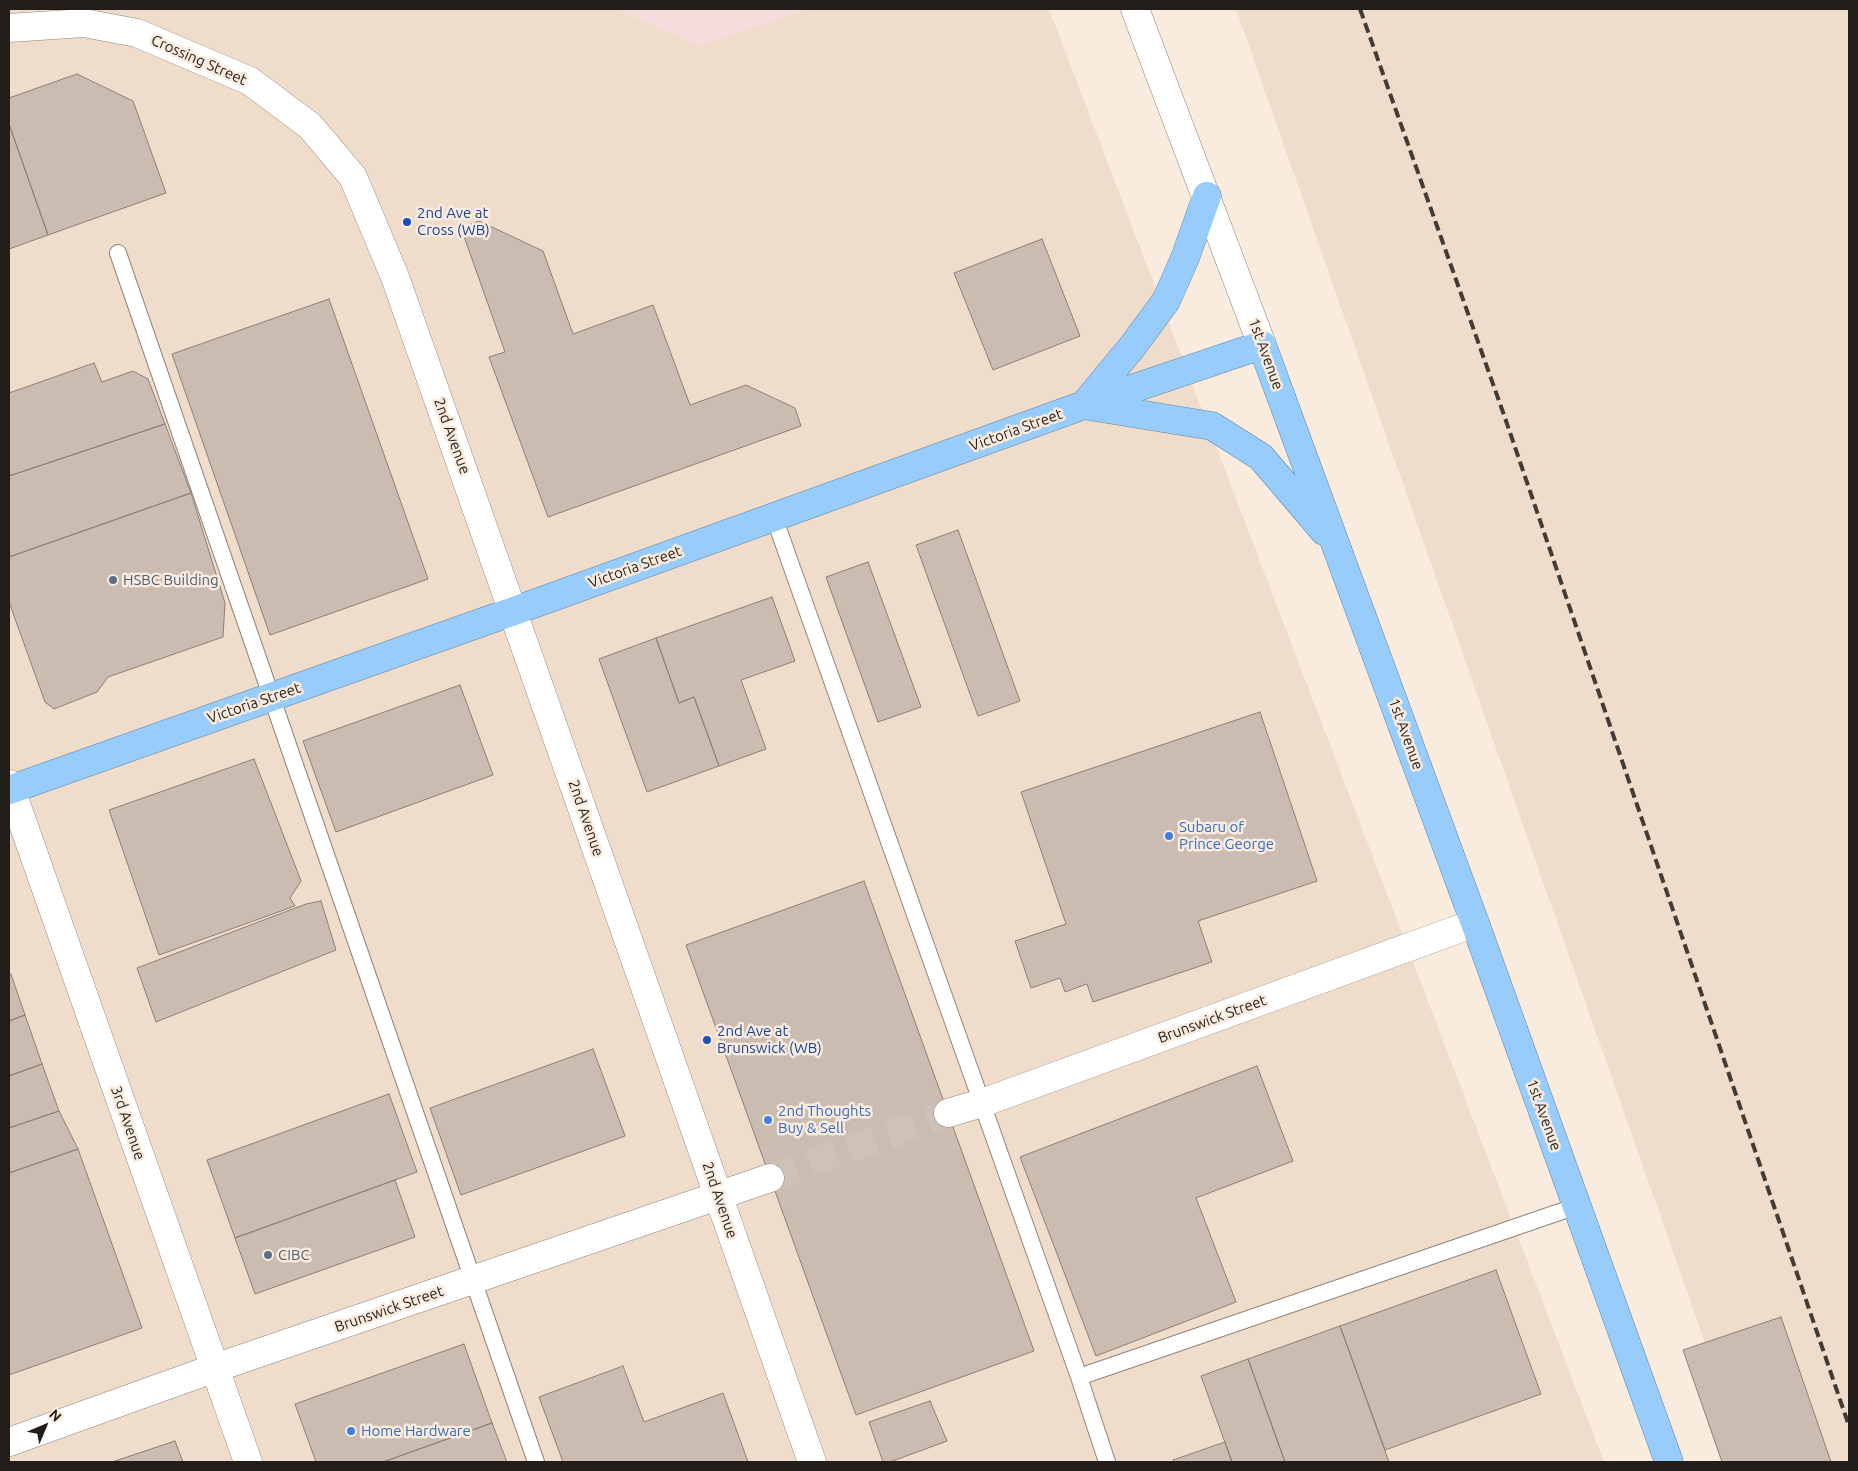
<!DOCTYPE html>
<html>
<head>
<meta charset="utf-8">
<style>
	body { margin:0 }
	#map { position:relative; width:1858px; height:1471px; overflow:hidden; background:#f9ebde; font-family:Ubuntu,sans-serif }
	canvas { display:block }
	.frame { position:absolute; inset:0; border:10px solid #221d18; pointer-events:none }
	.north { position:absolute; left:20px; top:1401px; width:50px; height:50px; -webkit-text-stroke:4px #f9ebde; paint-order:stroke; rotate:45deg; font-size:14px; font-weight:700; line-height:20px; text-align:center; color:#221d18 }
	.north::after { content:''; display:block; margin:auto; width:18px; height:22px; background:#221d18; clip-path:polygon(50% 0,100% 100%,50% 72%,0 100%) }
</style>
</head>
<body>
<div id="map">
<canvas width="1858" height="1471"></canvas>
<div class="frame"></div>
<div class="north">N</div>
</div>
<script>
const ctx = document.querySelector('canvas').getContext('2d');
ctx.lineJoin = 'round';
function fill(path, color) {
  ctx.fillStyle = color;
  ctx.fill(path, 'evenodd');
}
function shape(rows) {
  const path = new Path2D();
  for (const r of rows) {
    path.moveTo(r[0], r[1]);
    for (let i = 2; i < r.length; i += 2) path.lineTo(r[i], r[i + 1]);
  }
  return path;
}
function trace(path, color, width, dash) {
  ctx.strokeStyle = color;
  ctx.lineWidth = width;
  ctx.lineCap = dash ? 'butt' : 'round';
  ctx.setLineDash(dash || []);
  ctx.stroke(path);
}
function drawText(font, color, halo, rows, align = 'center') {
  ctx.font = font + ' Ubuntu,sans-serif';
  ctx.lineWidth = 5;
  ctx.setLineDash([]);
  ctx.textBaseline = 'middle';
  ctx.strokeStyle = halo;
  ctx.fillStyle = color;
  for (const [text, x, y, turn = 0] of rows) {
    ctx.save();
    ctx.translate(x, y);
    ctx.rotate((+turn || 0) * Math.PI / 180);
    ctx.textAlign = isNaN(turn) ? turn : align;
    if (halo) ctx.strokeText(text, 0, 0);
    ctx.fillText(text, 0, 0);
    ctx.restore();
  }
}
const built = shape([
	[9,9,618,9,699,46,806,9,1049,9,1604,1462,9,1462],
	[1236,9,1849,9,1849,1462,1747,1462]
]);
const industrial = shape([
	[618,9,806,9,699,46]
]);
const building = shape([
	[77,74,133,101,166,193,48,235,9,124,9,98,77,74],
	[9,124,48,235,9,249,9,124],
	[479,221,543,251,573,334,653,305,690,405,746,385,795,408,801,426,548,517,489,357,505,352,461,228,479,221],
	[1042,239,1080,336,993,370,954,273,1042,239],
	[329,299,428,579,270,635,172,354,329,299],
	[94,363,102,382,133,371,148,379,165,424,9,476,9,393,94,363],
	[165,424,191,493,9,557,9,476,165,424],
	[191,493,225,603,223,637,108,677,97,692,54,709,45,702,9,602,9,557,191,493],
	[958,530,1020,701,978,716,916,545,958,530],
	[868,562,921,707,878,722,826,577,868,562],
	[772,597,795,661,741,680,766,749,719,766,694,697,679,703,656,638,772,597],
	[656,638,679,703,694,697,719,766,647,792,599,659,656,638],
	[460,685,493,775,336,832,303,741,460,685],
	[1260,712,1317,881,1198,921,1212,962,1093,1002,1087,984,1065,992,1060,978,1031,988,1015,941,1066,924,1021,792,1260,712],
	[254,759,301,881,290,898,295,906,159,955,109,810,254,759],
	[864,881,1034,1351,856,1415,686,945,864,881],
	[321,901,336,950,156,1022,137,968,306,904,321,901],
	[9,974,11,974,25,1015,9,1021,9,974],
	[25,1015,42,1064,9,1076,9,1021,25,1015],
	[593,1049,625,1136,461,1195,430,1108,593,1049],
	[42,1064,59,1111,9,1128,9,1076,42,1064],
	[1257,1066,1293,1161,1196,1198,1236,1302,1096,1356,1020,1157,1257,1066],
	[389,1094,417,1172,235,1238,207,1160,389,1094],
	[59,1111,78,1149,9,1173,9,1128,59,1111],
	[78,1149,142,1328,9,1375,9,1173,78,1149],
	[395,1180,415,1237,255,1294,235,1238,395,1180],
	[1496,1270,1541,1394,1385,1450,1340,1326,1496,1270],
	[1781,1317,1831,1462,1722,1462,1683,1350,1781,1317],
	[1340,1326,1389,1462,1285,1462,1248,1359,1340,1326],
	[464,1344,492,1423,383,1462,316,1462,295,1404,464,1344],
	[1248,1359,1285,1462,1232,1462,1201,1376,1248,1359],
	[623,1366,644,1422,723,1393,748,1462,563,1462,539,1397,623,1366],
	[930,1401,947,1441,890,1462,883,1462,869,1422,930,1401],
	[492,1423,507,1462,383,1462,492,1423],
	[175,1441,183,1462,112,1462,175,1441],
	[1225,1442,1232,1462,1174,1462,1173,1460,1225,1442]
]);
const minorTunnel = shape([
	[770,1178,948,1113]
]);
const service = shape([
	[118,253,536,1462],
	[774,517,1079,1377,1107,1462],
	[1079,1377,1577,1206]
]);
const minor = shape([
	[948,1113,982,1103,1475,923],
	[9,1442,215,1368,770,1178]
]);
const tertiary = shape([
	[9,784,248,1462]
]);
const secondary = shape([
	[1135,9,1262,345],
	[9,28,84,23,137,33,250,81,310,126,353,177,395,277,812,1462]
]);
const trunk = shape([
	[1084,405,1132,347,1166,301,1185,258,1207,196],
	[1089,406,1212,426,1261,457,1324,531],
	[9,790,514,611,1084,405,1262,345,1475,923,1669,1462]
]);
const rail = shape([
	[1360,9,1504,415,1849,1426]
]);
const markers = [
	[407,222,5,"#1a4fb4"],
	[113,580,5,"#5c6f8a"],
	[1169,836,5,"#3f7fe0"],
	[707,1040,5,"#1a4fb4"],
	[768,1120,5,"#3f7fe0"],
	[268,1255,5,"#5c6f8a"],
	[351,1431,5,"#3f7fe0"]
];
const streetNames = [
	["Crossing Street",199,60,24],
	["1st Avenue",1266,354,70],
	["Victoria Street",1016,430,-20],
	["2nd Avenue",452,436,70],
	["Victoria Street",635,567,-20],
	["Victoria Street",254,703,-19],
	["1st Avenue",1406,734,70],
	["2nd Avenue",586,818,71],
	["Brunswick Street",1212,1019,-20],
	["1st Avenue",1544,1115,70],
	["3rd Avenue",128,1123,71],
	["2nd Avenue",720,1200,71],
	["Brunswick Street",389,1309,-19]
];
const transitNames = [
	["2nd Ave at",417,213],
	["Cross (WB)",417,230],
	["2nd Ave at",717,1031],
	["Brunswick (WB)",717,1048]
];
const serviceNames = [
	["HSBC Building",123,580],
	["CIBC",278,1255]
];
const shopNames = [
	["Subaru of",1179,827],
	["Prince George",1179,844],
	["2nd Thoughts",778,1111],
	["Buy & Sell",778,1128],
	["Home Hardware",361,1431]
];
fill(built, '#f0dcca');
fill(industrial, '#f7dcde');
fill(building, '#cbbcb1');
trace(building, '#8e8076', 1);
trace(minorTunnel, '#cec2b6', 28, [28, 14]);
trace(service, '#918479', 18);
trace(minor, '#918479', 29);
trace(tertiary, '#918479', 29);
trace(secondary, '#918479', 29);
trace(trunk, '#5e86aa', 29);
trace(service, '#fff', 16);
trace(minor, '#fff', 28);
trace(tertiary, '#fff', 28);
trace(secondary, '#fff', 28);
trace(trunk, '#98ccfa', 28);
trace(rail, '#423c36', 4, [10, 5]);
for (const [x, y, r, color] of markers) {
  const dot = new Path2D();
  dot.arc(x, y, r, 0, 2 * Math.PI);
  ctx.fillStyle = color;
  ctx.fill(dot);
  trace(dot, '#f9ebde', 2);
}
drawText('15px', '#221d18', '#f9ebde', streetNames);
drawText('15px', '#164399', '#f9ebde', transitNames, 'left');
drawText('15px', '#4e5e75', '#f9ebde', serviceNames, 'left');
drawText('15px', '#366cbe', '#f9ebde', shopNames, 'left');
</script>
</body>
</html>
